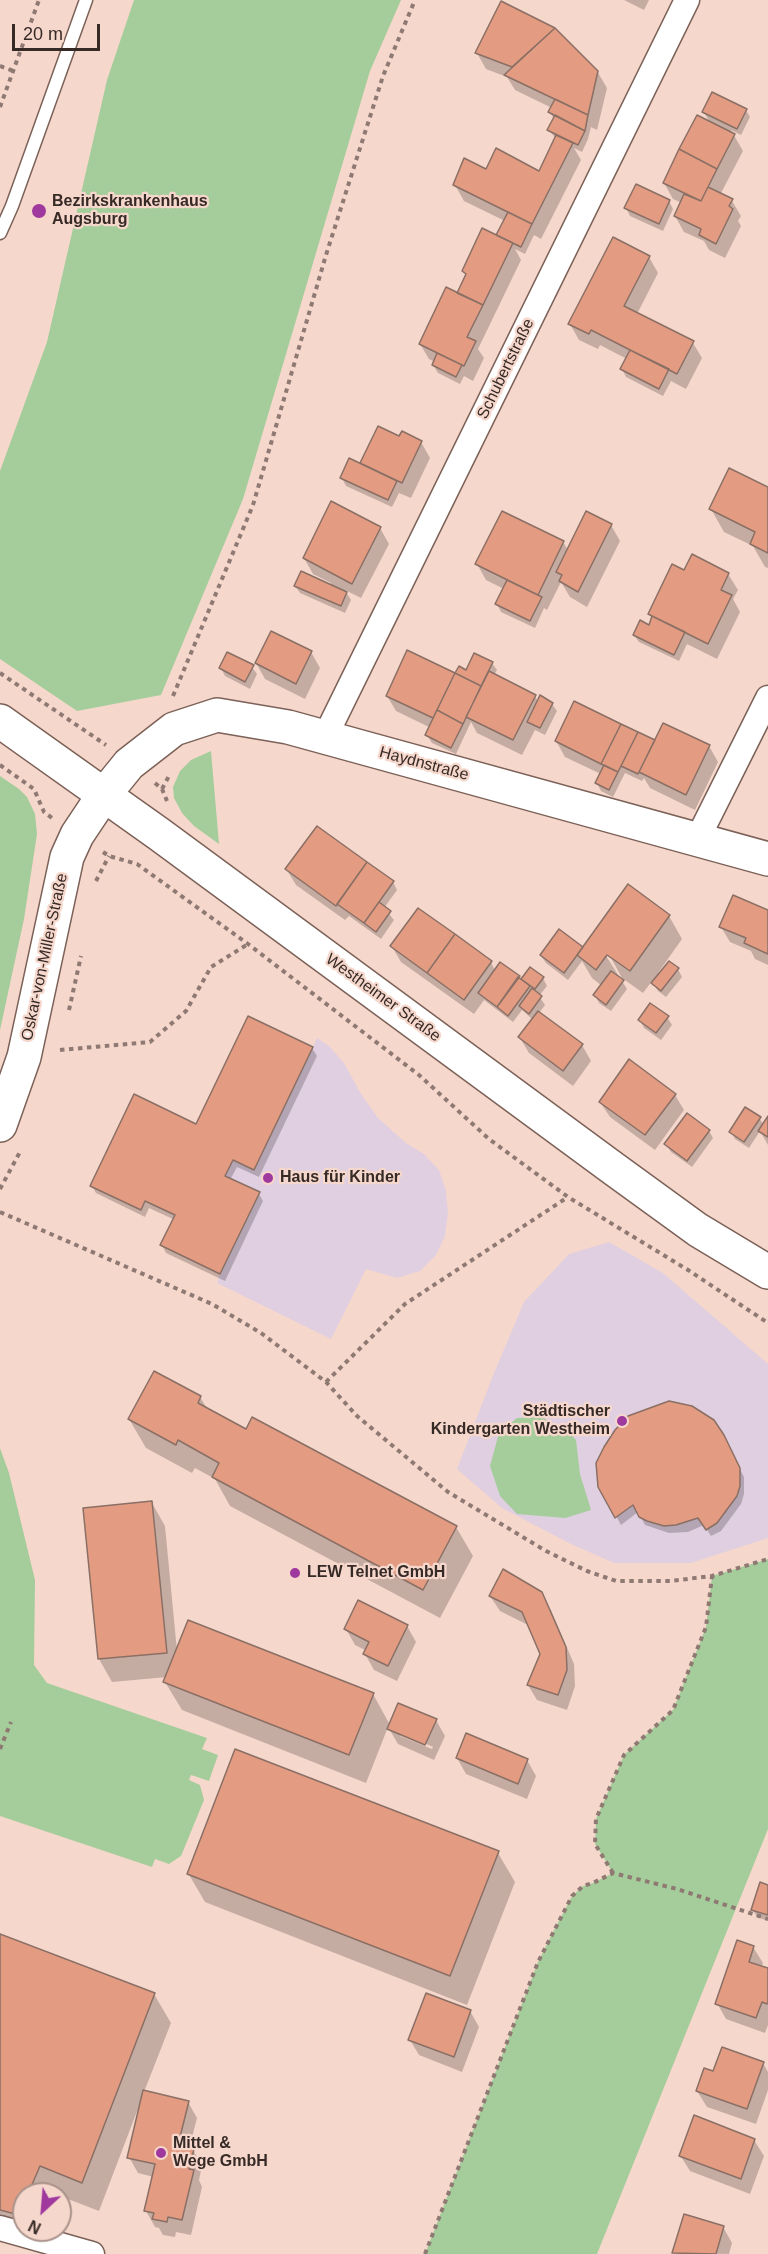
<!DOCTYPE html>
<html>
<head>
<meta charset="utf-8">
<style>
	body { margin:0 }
	#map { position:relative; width:768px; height:2254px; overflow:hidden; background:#f6d7cc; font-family:Helvetica,sans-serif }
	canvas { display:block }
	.north { position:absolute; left:12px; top:2182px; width:60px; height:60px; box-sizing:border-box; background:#f6d7cc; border:2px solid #a9928a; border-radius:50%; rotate:206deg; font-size:16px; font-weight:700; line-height:24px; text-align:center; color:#362a26 }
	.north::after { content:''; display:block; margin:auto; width:21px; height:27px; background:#a0399e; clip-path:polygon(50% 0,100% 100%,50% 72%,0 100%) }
	.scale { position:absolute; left:12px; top:24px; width:88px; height:27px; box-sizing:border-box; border:3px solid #362a26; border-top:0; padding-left:8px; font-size:18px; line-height:21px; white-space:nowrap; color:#362a26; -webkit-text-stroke:4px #f6d7cc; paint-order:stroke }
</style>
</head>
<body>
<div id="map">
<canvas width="768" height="2254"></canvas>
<div class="north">N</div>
<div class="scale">20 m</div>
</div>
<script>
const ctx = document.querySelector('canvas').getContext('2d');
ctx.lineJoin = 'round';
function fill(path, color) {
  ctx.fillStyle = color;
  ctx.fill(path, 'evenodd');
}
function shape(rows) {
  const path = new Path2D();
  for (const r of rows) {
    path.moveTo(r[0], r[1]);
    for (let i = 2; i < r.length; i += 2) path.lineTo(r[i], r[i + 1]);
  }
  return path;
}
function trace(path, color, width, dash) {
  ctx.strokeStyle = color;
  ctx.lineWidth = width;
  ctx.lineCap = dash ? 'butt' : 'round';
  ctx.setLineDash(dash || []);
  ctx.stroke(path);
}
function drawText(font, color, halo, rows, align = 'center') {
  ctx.font = font + ' Helvetica,sans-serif';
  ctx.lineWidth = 4.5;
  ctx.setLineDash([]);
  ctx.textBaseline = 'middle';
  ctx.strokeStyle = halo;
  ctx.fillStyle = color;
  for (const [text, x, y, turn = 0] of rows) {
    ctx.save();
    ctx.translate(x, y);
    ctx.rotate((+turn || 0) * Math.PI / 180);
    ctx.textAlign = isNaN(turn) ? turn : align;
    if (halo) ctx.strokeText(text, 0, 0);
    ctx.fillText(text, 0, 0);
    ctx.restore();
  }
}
const education = shape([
	[248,1016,313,1047,317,1038,329,1046,344,1063,361,1094,378,1118,406,1143,424,1154,439,1170,446,1191,448,1213,445,1236,436,1255,420,1271,397,1278,366,1269,331,1339,217,1283,220,1274,160,1245,175,1215,145,1201,141,1210,90,1186,134,1094,197,1124],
	[609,1242,663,1273,768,1364,768,1538,691,1563,614,1563,569,1543,502,1508,457,1469,494,1373,524,1302,569,1254]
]);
const green = shape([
	[134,0,401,0,370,71,243,499,161,695,77,711,0,659,0,471,47,342,107,80],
	[211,751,219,844,194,826,182,813,174,798,173,787,180,771,191,760],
	[0,776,19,789,27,797,35,814,37,834,24,919,0,1030],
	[541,1417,567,1430,576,1440,580,1474,591,1510,565,1518,517,1514,500,1496,490,1466,499,1433,517,1418],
	[0,1448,9,1473,35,1580,34,1665,47,1683,207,1738,202,1749,218,1755,209,1781,191,1775,189,1780,200,1785,204,1800,181,1856,169,1864,155,1859,152,1867,0,1816],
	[768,1559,768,1829,597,2254,425,2254,538,1962,552,1934,572,1896,583,1886,593,1883,613,1873,595,1844,596,1819,624,1755,673,1710,706,1627,712,1576]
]);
const shadow = shape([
	[624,0,649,0,644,10],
	[502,3,554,29,597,71,607,88,597,130,591,127,588,139,582,152,574,148,581,160,541,239,534,235,525,254,515,249,521,260,478,349,484,358,473,381,464,376,460,384,438,373,433,365,435,362,429,359,420,344,458,295,467,276,464,271,497,237,505,221,464,201,455,185,487,171,540,173,556,139,549,130,554,119,550,112,552,108,515,90,507,77,486,69,477,53],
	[746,110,750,117,741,135,731,130,743,151,720,195,732,201,741,216,738,221,741,226,725,258,709,250,704,241,684,232,675,216,682,203,673,199,664,183,710,123,704,112],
	[669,201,673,209,663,231,630,216,626,208],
	[649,257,658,273,637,314,693,343,702,358,686,389,671,381,663,396,626,377,622,369,627,359,600,345,598,349,579,340,570,324],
	[379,428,400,438,421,442,430,458,411,498,399,493,392,507,346,486,342,478,361,465],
	[768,489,768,568,765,567,753,546,724,532,711,509],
	[611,525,620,541,587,607,570,597,561,582,547,610,544,608,535,628,501,612,497,604,504,589,486,580,477,564,563,542,568,550],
	[380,528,389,544,361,598,345,590,351,600,345,613,300,593,295,586,330,586,331,583,313,574,304,558],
	[685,572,728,574,738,590,733,599,740,612,717,659,687,644,679,661,639,642,634,635,649,627,653,619,649,614],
	[311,652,320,668,305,699,265,679,256,663],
	[408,652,454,675,492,663,497,670,494,675,535,696,538,702,552,704,557,711,545,735,535,730,522,755,477,733,471,722,456,754,432,743,427,735,431,728,396,711,387,696],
	[252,667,257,674,250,689,225,676,221,668],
	[575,703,655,742,709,746,718,762,695,810,650,788,644,778,642,781,625,773,613,797,601,791,597,783,601,774,565,757,556,741],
	[287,870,393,882,397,890,384,908,394,920,381,939,349,916,345,920,296,885],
	[768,912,768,965,755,959,751,951,730,942,721,927],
	[669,916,682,939,658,973,660,974,678,969,682,977,666,997,658,991,652,981,643,993,622,978,606,949,603,951,627,989,611,1011,599,1003,595,995,602,986,592,978,582,961,568,980,546,963,541,956,581,948],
	[392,947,491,962,495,971,519,977,521,981,530,969,543,978,547,986,539,996,545,1005,539,1013,582,1045,591,1061,573,1086,529,1053,520,1038,533,1020,522,1010,513,1022,484,1000,474,1014,401,962],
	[667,1017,672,1025,661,1040,644,1028,640,1020],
	[312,1048,317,1056,259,1177,237,1167,230,1180,259,1194,263,1201,225,1281,166,1253,162,1245,175,1220,149,1208,145,1217,96,1193,92,1186,197,1126],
	[675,1095,684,1110,655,1150,610,1117,600,1102],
	[759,1118,764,1125,768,1119,768,1145,760,1131,749,1148,735,1139,731,1132],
	[709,1131,713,1138,692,1167,671,1152,666,1144],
	[200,1397,208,1410,246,1431,456,1527,473,1556,440,1618,230,1506,215,1479,195,1468,192,1473,146,1448,129,1419],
	[728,1445,744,1477,744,1494,741,1504,721,1531,711,1536,704,1525,688,1532,669,1533,645,1525,638,1512,621,1525,600,1486],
	[152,1503,165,1526,177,1651,373,1694,390,1725,436,1720,445,1736,434,1760,398,1744,388,1727,366,1783,182,1710,165,1682,167,1677,112,1682,99,1659,85,1509],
	[400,1732,433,1747,432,1749,400,1736],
	[541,1593,551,1610,574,1664,575,1686,567,1710,537,1700,528,1685,542,1654,530,1626,500,1611,490,1596],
	[407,1626,416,1642,397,1681,374,1670,365,1654,367,1651,355,1645,346,1629],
	[457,1758,527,1760,536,1776,527,1799,466,1774],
	[498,1853,515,1882,467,2005,205,1902,188,1873],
	[768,1888,768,1921,757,1917,753,1910],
	[0,1935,154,1994,171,2023,144,2092,188,2102,197,2118,189,2149,193,2150,202,2166,199,2180,202,2187,191,2235,176,2232,175,2237,163,2235,159,2228,155,2227,146,2211,154,2177,138,2173,129,2157,141,2106,139,2106,99,2211,60,2196,60,2194,24,2194,24,2230,0,2233],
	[753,1947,763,1963,761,1968,768,1970,768,2025,765,2033,726,2019,717,2003],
	[470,2011,479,2027,462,2072,419,2055,410,2040],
	[763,2063,768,2072,768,2090,756,2124,707,2107,697,2091,714,2073],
	[754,2140,764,2156,750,2194,690,2171,680,2155],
	[723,2227,732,2243,729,2254,674,2253]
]);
const building = shape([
	[501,1,555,28,512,67,475,53,501,1],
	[555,28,598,71,588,115,504,75,555,28],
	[712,92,747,109,737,129,702,112,712,92],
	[555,99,588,115,585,131,548,112,555,99],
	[555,115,585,131,578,145,547,130,555,115],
	[697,115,735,134,717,169,679,149,697,115],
	[556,135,573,143,532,224,453,185,464,158,486,169,496,148,539,171,556,135],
	[679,149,717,169,701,201,663,183,679,149],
	[636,184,670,200,659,224,624,208,636,184],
	[708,187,733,199,729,206,733,209,716,244,699,235,701,229,674,216,684,194,701,201,708,187],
	[508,212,532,224,521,247,496,235,508,212],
	[482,228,513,243,483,305,457,293,466,274,462,271,482,228],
	[613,237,650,256,624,306,694,341,677,374,591,330,589,334,568,324,613,237],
	[446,287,483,305,467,337,476,341,464,366,419,344,446,287],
	[630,350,669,369,659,389,620,369,630,350],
	[437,353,462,365,456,377,432,365,437,353],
	[378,426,399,436,402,431,422,441,402,483,360,463,378,426],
	[349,458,397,481,388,500,340,478,349,458],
	[729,468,768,487,768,553,750,544,755,532,709,509,729,468],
	[331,501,381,527,352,584,303,558,331,501],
	[502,511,564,541,538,595,475,564,502,511],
	[586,511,612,524,578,592,559,581,562,575,556,572,586,511],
	[692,554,729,573,721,590,732,595,708,644,648,614,672,564,684,570,692,554],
	[301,571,347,592,341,606,294,586,301,571],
	[507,580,542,597,530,621,495,604,507,580],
	[652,616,685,632,674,655,633,635,640,620,649,625,652,616],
	[271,631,312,651,296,684,255,663,271,631],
	[407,650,455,673,433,718,386,696,407,650],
	[227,652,254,665,245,682,219,668,227,652],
	[474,653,493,662,481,686,455,673,459,666,466,670,474,653],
	[489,671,536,695,513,740,466,717,489,671],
	[455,673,481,686,463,724,437,710,455,673],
	[540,695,553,703,540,728,527,722,540,695],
	[574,701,621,724,601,764,555,741,574,701],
	[437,710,463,724,451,748,425,735,437,710],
	[663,723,710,745,686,795,639,772,663,723],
	[621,724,638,732,618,772,601,764,621,724],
	[638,732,655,740,638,774,621,766,638,732],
	[604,765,618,772,609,790,595,783,604,765],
	[317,826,367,862,336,906,285,869,317,826],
	[367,862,394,881,364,923,337,904,367,862],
	[628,884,670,915,630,971,607,955,596,970,577,955,628,884],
	[733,895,768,910,768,954,744,943,746,938,719,927,733,895],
	[379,902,391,911,376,932,364,923,379,902],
	[418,908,455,934,427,973,390,946,418,908],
	[559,929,583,947,564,973,540,955,559,929],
	[455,934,492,961,464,1000,427,973,455,934],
	[669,961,679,968,661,991,651,983,669,961],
	[500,962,520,976,497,1007,478,993,500,962],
	[530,967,544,977,535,989,521,979,530,967],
	[611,971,624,980,606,1005,593,995,611,971],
	[518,977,530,986,508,1016,497,1007,518,977],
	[532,988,542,996,529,1014,519,1006,532,988],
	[650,1003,669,1016,656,1033,638,1020,650,1003],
	[538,1011,583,1044,563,1071,518,1037,538,1011],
	[248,1016,313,1047,254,1170,233,1160,225,1176,260,1192,220,1274,160,1245,175,1215,145,1201,141,1210,90,1186,134,1094,196,1124,248,1016],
	[629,1059,676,1094,645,1135,599,1102,629,1059],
	[745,1107,761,1117,744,1142,729,1132,745,1107],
	[687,1113,710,1130,687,1161,664,1144,687,1113],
	[768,1116,768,1137,758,1131,768,1116],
	[154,1371,201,1396,198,1403,246,1429,252,1417,457,1526,423,1590,212,1477,219,1463,178,1440,176,1445,128,1419,154,1371],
	[669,1401,692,1406,714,1420,724,1435,740,1468,740,1486,737,1496,717,1523,706,1530,698,1518,676,1525,664,1526,647,1521,639,1517,633,1505,615,1518,598,1487,596,1463,604,1447,615,1430,628,1416,669,1401],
	[152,1501,167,1653,98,1659,83,1508,152,1501],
	[503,1569,542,1592,566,1647,567,1670,558,1695,527,1685,540,1654,522,1612,489,1596,503,1569],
	[358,1600,408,1625,388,1666,363,1654,369,1642,344,1629,358,1600],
	[188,1620,374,1693,349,1755,163,1682,188,1620],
	[398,1703,437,1719,425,1745,387,1729,398,1703],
	[466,1733,528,1759,518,1784,456,1758,466,1733],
	[235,1749,499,1851,450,1976,187,1874,235,1749],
	[760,1882,768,1885,768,1915,751,1910,760,1882],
	[0,1934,155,1993,82,2183,40,2166,28,2194,24,2194,24,2203,19,2215,0,2210,0,1934],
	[737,1940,754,1946,749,1962,768,1968,768,2002,767,2004,762,2002,756,2018,715,2004,737,1940],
	[426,1993,471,2010,454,2057,408,2040,426,1993],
	[722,2047,764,2062,747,2109,696,2091,704,2068,713,2071,722,2047],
	[143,2090,189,2101,178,2145,194,2149,189,2169,194,2170,182,2220,168,2217,167,2222,152,2219,154,2213,144,2211,155,2164,127,2158,143,2090],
	[694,2115,755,2139,741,2179,679,2156,694,2115],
	[684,2214,724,2226,716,2254,672,2253,684,2214]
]);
const path = shape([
	[0,66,14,71],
	[0,107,39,0],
	[0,673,106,745],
	[173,696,253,505,326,255,383,76,415,0],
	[0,765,34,789,44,812,52,818],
	[155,783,162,789,167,801],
	[162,789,170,774],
	[103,852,109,856,137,864,248,944,419,1075,489,1139,568,1197,688,1270,768,1323],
	[96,881,109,856],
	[69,1010,81,956],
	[60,1050,150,1042,186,1011,211,967,248,944],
	[0,1189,21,1150],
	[0,1212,212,1304,261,1333,326,1382,357,1416,448,1492,546,1551,587,1571,616,1581,670,1581,712,1576,768,1559],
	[326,1382,405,1304,568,1197],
	[0,1749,11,1722],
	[613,1873,595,1844,596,1819,624,1755,673,1710,706,1627,712,1576],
	[425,2254,538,1962,572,1896,583,1886,593,1883,613,1873,677,1889,768,1919]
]);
const lane = shape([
	[0,233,12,206,86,0]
]);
const street = shape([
	[325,737,687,0],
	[698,838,768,698],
	[0,2228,92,2254]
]);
const secondary = shape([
	[0,721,159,834,614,1169,698,1230,768,1272],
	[0,1125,24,1057,67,857,77,835,103,796,129,764,174,729,217,715,288,727,768,859]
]);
const markers = [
	[39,211,8,"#a0399e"],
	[268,1178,6,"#a0399e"],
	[622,1421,6,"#a0399e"],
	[295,1573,6,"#a0399e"],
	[161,2153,6,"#a0399e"]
];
const poiNames = [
	["Bezirkskrankenhaus",52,202],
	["Augsburg",52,220],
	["Haus für Kinder",280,1178],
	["Städtischer",610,1412,"right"],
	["Kindergarten Westheim",610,1430,"right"],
	["LEW Telnet GmbH",307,1573],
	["Mittel &",173,2144],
	["Wege GmbH",173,2162]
];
const streetNames = [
	["Schubertstraße",506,369,-64],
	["Haydnstraße",424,764,15],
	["Oskar-von-Miller-Straße",45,957,-78],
	["Westheimer Straße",383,998,36]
];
fill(education, '#e0cfe0');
fill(green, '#a5cd9b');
fill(shadow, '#0003');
fill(building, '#e39c82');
trace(building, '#8a6f65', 1.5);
trace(lane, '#7b6157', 15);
trace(street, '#7b6157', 27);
trace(secondary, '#7b6157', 36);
trace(path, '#8f7a73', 4, [4.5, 4.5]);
trace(lane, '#fff', 12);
trace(street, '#fff', 24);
trace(secondary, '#fff', 33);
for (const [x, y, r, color] of markers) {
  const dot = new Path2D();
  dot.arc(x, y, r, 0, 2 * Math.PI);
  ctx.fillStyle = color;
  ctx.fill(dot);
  trace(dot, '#f6d7cc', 2);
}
drawText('bold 16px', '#362a26', '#f6d7cc', poiNames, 'left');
drawText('16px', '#362a26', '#f6d7cc', streetNames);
</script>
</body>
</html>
